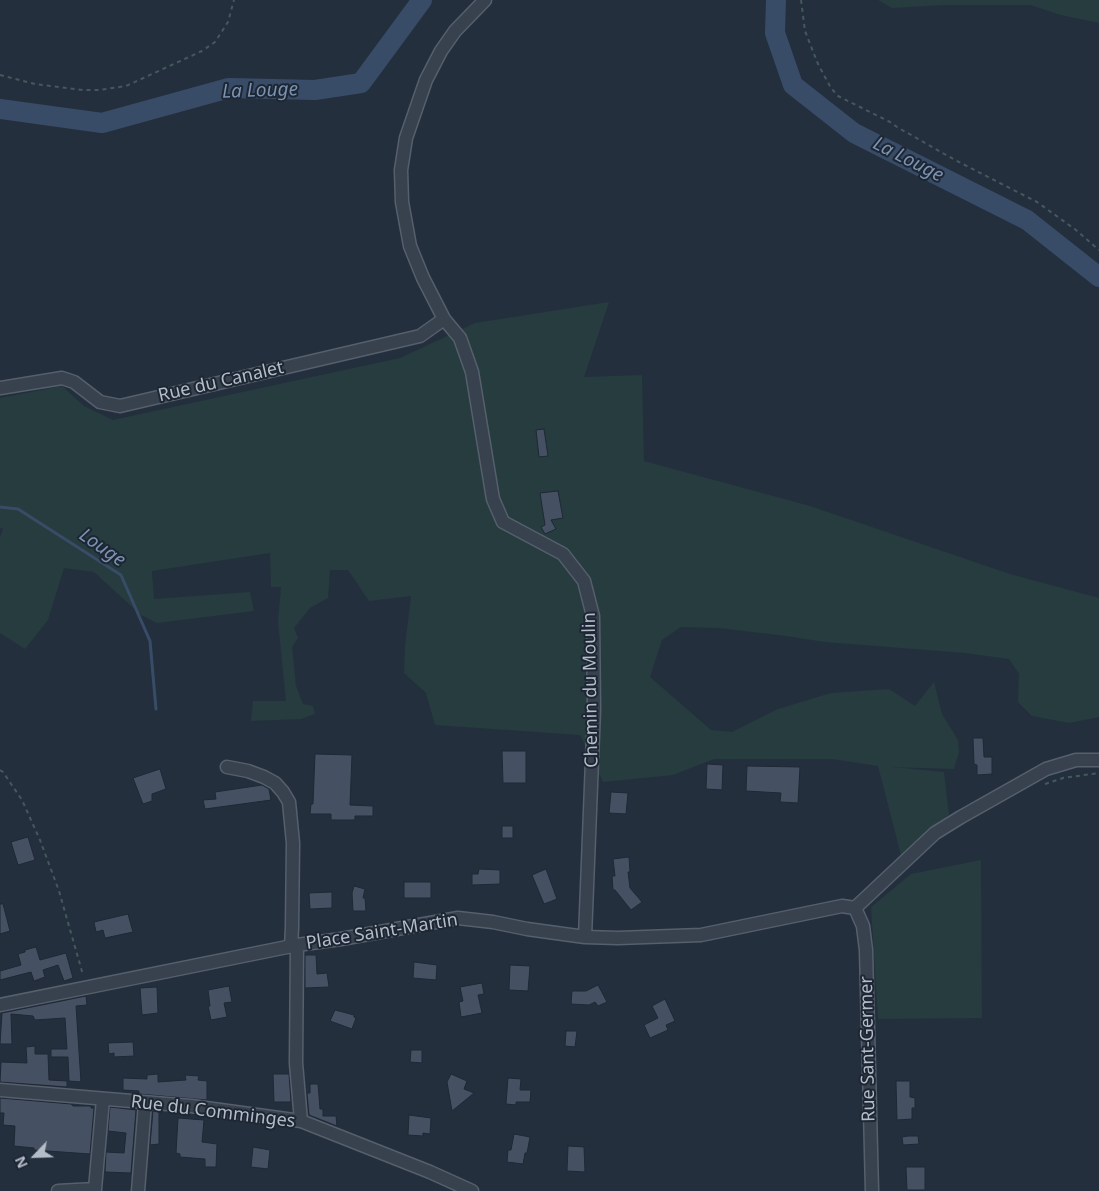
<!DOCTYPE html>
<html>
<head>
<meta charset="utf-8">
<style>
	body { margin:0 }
	#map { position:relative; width:1099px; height:1191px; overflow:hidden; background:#242f3e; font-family:"Noto Sans",sans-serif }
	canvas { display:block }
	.north { position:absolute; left:10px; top:1131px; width:50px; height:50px; -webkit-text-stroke:4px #1d2633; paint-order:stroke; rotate:246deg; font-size:14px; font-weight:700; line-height:20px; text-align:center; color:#b4bcc9 }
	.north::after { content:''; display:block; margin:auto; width:18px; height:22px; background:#b4bcc9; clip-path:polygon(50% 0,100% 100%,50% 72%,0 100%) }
</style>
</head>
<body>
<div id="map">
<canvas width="1099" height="1191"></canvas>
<div class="north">N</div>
</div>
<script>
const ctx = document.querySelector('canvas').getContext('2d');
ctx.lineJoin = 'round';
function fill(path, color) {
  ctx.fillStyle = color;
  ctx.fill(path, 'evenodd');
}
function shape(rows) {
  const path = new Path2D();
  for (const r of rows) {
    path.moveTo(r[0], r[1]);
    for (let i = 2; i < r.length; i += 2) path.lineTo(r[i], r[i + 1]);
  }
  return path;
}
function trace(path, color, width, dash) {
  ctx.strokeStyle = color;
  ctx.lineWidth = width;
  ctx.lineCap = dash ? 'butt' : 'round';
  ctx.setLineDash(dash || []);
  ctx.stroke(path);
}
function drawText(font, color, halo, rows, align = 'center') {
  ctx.font = font + ' "Noto Sans",sans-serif';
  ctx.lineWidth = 4;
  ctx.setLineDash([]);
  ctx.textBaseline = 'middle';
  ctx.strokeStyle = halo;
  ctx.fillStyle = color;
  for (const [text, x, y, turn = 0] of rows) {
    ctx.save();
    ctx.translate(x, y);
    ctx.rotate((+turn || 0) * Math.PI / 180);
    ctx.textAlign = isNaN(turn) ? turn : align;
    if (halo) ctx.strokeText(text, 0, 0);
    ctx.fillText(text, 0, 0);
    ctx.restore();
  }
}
const green = shape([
	[878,0,1099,0,1099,23,1061,15,1030,5,945,5,892,8],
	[609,302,584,377,642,375,644,461,810,506,1010,574,1099,598,1099,717,1069,723,1032,716,1018,702,1019,674,1009,659,965,653,825,642,786,636,719,628,681,627,662,640,650,677,711,730,732,732,778,709,831,693,889,689,915,706,934,682,942,714,958,740,959,752,954,769,892,767,944,772,949,815,901,855,878,766,832,759,714,759,673,775,603,782,580,735,435,725,426,693,404,673,405,646,411,596,369,601,348,570,330,570,328,598,310,608,294,628,298,638,292,647,296,686,303,704,313,706,315,714,301,719,251,721,253,701,286,701,278,621,281,587,271,587,270,553,152,571,154,599,250,592,254,611,157,623,141,615,94,572,64,568,48,620,25,649,0,633,0,537,3,529,0,528,0,398,62,386,84,406,113,420,400,358,475,323],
	[981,860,982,1018,878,1019,871,907,911,874]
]);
const stream = shape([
	[0,507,18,509,121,575,150,641,156,709]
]);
const river = shape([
	[776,0,775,33,793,85,854,133,1027,220,1099,277],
	[0,109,102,123,229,88,315,90,361,83,422,0]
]);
const building = shape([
	[544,429,548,456,539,457,536,430,544,429],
	[558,491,563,518,551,520,556,529,545,534,541,527,545,525,540,493,558,491],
	[973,738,983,738,984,757,992,757,992,774,977,775,977,765,974,764,973,738],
	[502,751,526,751,526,783,503,783,502,751],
	[315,754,352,755,350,805,373,806,373,816,355,816,355,820,331,820,331,814,310,814,311,804,313,804,315,754],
	[707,764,723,765,722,790,706,789,707,764],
	[747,766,800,767,798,803,780,802,781,793,746,791,747,766],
	[160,769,166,789,152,794,152,801,143,804,133,778,160,769],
	[262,785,269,789,271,800,205,809,203,800,216,799,215,792,262,785],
	[611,792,628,793,626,814,609,813,611,792],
	[502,826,513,826,513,838,502,838,502,826],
	[28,837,35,860,18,865,11,842,28,837],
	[629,857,630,872,628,872,630,888,642,902,631,910,615,890,613,890,612,876,615,876,613,859,629,857],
	[479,869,500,870,500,884,472,885,472,874,478,874,479,869],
	[546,869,557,899,544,904,532,875,546,869],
	[404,882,431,882,431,898,404,898,404,882],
	[354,886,365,889,363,898,365,898,366,911,353,911,352,893,354,886],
	[332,892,332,908,310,909,309,893,332,892],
	[0,904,3,904,10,931,0,934,0,904],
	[128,914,133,932,105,938,103,930,96,932,94,922,128,914],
	[36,947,40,960,66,953,73,978,64,981,58,965,43,970,45,977,34,981,31,972,0,980,0,971,21,965,18,954,25,952,25,950,36,947],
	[305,955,316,955,317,974,327,973,329,987,305,988,305,955],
	[414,962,437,965,436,980,413,978,414,962],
	[510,965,530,966,528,991,509,990,510,965],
	[482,983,484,994,478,995,482,1013,461,1017,459,1002,463,1001,460,987,482,983],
	[598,985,607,1002,598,1006,595,1002,589,1005,571,1004,572,991,586,991,598,985],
	[229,986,232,1002,224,1003,227,1017,211,1020,208,1006,210,1006,208,990,229,986],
	[157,987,158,1013,142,1015,140,988,157,987],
	[86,996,87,1005,76,1006,81,1082,69,1081,68,1057,51,1057,51,1049,67,1049,65,1018,35,1020,33,1016,11,1014,12,1044,0,1044,2,1013,86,996],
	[665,999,675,1021,666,1025,668,1030,650,1038,644,1025,658,1018,652,1006,665,999],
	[335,1010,354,1015,354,1017,356,1018,352,1029,330,1021,335,1010],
	[566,1031,577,1031,575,1047,565,1046,566,1031],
	[133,1042,134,1056,114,1057,114,1053,109,1054,108,1043,133,1042],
	[35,1046,35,1054,48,1054,49,1080,67,1081,67,1087,0,1082,1,1062,27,1063,26,1047,35,1046],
	[411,1050,422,1050,422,1063,410,1062,411,1050],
	[158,1074,158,1082,186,1080,185,1075,199,1076,198,1080,207,1081,207,1100,139,1094,139,1091,123,1090,123,1078,147,1079,147,1075,158,1074],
	[273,1074,289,1074,291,1102,274,1102,273,1074],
	[451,1074,467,1081,464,1089,474,1093,452,1111,447,1082,451,1074],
	[508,1078,521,1079,520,1090,531,1090,530,1102,516,1102,516,1105,506,1104,508,1078],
	[896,1081,910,1081,910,1097,915,1098,915,1108,912,1108,912,1119,897,1120,896,1081],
	[310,1084,318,1084,320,1109,323,1109,323,1116,336,1116,337,1126,309,1115,307,1093,310,1093,310,1084],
	[0,1098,71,1104,73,1106,91,1106,91,1108,94,1108,90,1154,34,1150,34,1148,14,1146,15,1126,3,1125,4,1113,0,1113,0,1098],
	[110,1107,136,1110,131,1173,105,1172,106,1152,124,1153,126,1133,108,1131,110,1107],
	[153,1111,159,1111,159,1144,150,1145,153,1111],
	[409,1115,431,1118,430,1134,423,1133,423,1136,408,1135,409,1115],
	[178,1118,204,1120,202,1142,217,1144,216,1167,205,1167,205,1159,180,1157,180,1154,176,1153,178,1118],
	[514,1134,530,1137,527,1153,525,1153,523,1164,507,1162,508,1150,511,1150,514,1134],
	[908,1136,918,1136,919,1144,903,1145,902,1137,908,1136],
	[568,1146,584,1147,585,1172,567,1171,568,1146],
	[253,1147,270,1150,268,1169,251,1167,253,1147],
	[906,1167,925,1167,925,1190,907,1190,906,1167]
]);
const path = shape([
	[801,0,805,31,818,64,831,88,838,96,890,122,897,127,955,160,1037,202,1076,230,1099,250],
	[0,75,35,84,83,90,99,90,126,86,202,51,215,42,228,22,234,0],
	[0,770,3,772,22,800,40,840,59,891,83,975],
	[1045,784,1063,778,1099,773]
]);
const minor = shape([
	[485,0,455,31,441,51,426,80,406,138,401,170,402,202,410,246,423,278,444,319,460,338,472,372,493,499,503,522,563,554,584,581,593,616,594,710,585,937],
	[0,388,62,378,74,382,100,402,120,406,420,336,444,319],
	[227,767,248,771,264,777,275,783,283,792,289,802,293,843,292,928,291,947],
	[855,908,935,833,961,817,1046,769,1076,760,1099,760],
	[855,908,863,926,866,950,872,1191],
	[297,945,296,1063,301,1121],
	[0,1005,297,945,341,939,458,918,493,922,527,929,585,937,618,938,701,935,842,906,855,908],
	[0,1090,191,1106,301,1121,430,1172,472,1191],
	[58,1191,95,1189,103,1099],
	[138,1191,145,1103]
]);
const streetNames = [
	["Rue du Canalet",221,382,-13],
	["Chemin du Moulin",591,690,-91],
	["Place Saint-Martin",382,932,-9],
	["Rue Sant-Germer",868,1049,-91],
	["Rue du Comminges",213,1112,7]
];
const waterNames = [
	["La Louge",260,91,-2],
	["La Louge",908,160,27],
	["Louge",102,548,35]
];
fill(green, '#263c3f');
trace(stream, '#394c67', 3);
trace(river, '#394c67', 20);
fill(building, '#455162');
trace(building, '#1f2835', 1);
trace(minor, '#565f6c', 15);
trace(path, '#44595c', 2, [4, 4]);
trace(minor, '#38414e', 12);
drawText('18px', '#b4bcc9', '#1d2633', streetNames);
drawText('italic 19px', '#7c92b1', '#1d2633', waterNames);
</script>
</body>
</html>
